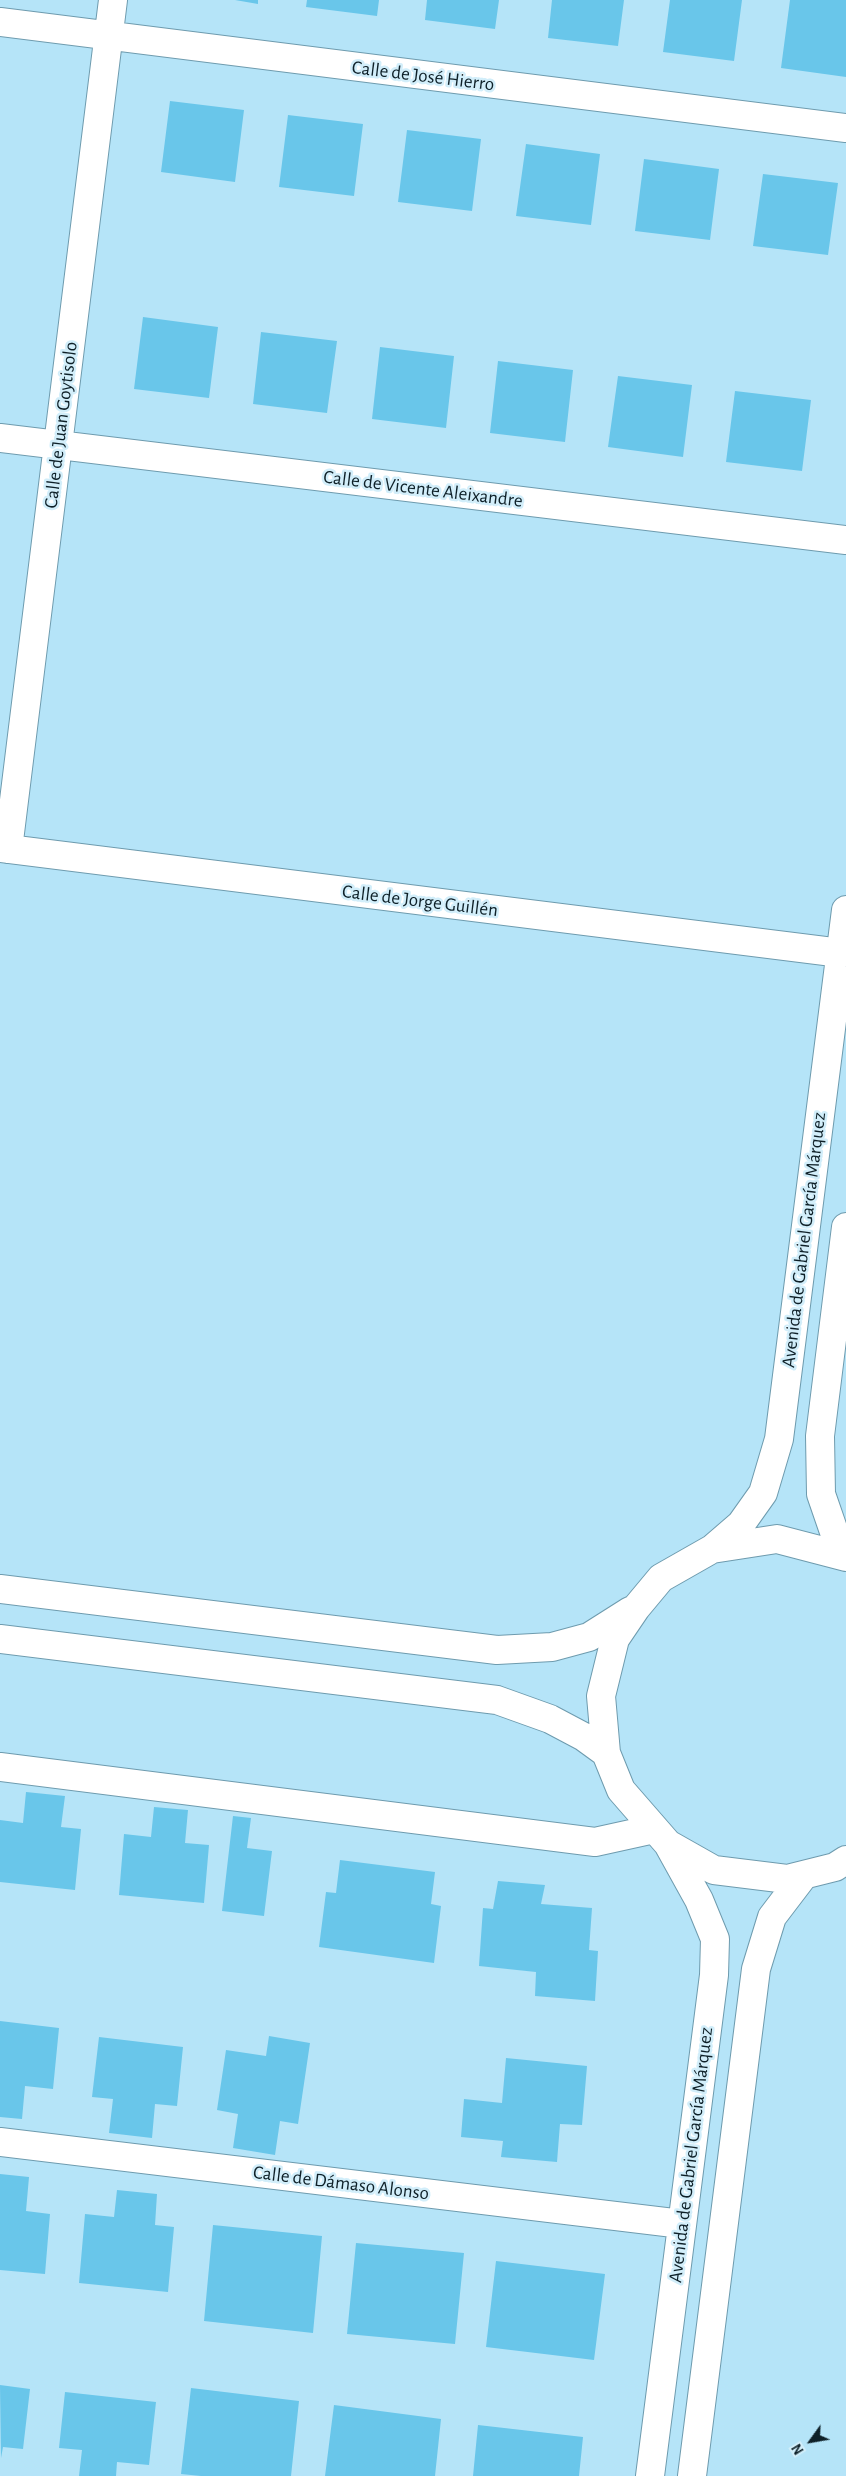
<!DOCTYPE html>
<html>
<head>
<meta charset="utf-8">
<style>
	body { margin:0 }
	#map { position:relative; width:846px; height:2476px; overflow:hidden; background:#b5e4f8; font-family:"Alegreya Sans",sans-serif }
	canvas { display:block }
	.north { position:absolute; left:786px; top:2416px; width:50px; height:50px; -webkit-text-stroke:4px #d2eefa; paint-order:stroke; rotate:238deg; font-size:14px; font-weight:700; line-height:20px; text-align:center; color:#0e2028 }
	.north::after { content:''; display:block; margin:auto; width:18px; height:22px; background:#0e2028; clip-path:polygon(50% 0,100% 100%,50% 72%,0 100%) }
</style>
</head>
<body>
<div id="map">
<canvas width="846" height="2476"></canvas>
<div class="north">N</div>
</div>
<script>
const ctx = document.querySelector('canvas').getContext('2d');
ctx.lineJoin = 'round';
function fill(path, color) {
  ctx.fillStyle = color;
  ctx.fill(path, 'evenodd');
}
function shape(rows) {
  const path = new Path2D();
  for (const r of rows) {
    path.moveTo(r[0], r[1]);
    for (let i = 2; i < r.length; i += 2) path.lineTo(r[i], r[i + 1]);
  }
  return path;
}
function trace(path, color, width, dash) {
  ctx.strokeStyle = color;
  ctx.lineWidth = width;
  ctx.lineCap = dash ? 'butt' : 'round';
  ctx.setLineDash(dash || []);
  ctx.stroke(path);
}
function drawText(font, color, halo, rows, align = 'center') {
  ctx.font = font + ' "Alegreya Sans",sans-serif';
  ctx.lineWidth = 5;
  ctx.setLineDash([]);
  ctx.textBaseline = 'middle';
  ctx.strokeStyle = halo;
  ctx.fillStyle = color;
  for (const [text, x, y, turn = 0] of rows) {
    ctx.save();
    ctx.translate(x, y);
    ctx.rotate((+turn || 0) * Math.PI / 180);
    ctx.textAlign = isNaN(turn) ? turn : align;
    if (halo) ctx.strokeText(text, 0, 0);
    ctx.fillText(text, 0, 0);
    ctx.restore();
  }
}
const building = shape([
	[235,0,258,0,258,4],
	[307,0,379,0,377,16,306,7],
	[427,0,499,0,495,29,425,20],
	[552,0,624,0,618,46,548,38],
	[670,0,742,0,734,61,663,52],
	[790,0,846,0,846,77,781,68],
	[170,101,244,110,235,182,161,172],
	[288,115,363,124,354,196,279,187],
	[407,130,481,139,472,211,398,202],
	[526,144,600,154,591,225,516,216],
	[644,159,719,169,710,240,635,231],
	[763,174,838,183,828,255,753,246],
	[143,317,218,327,209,398,134,389],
	[261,332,337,341,327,413,253,404],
	[380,347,454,356,446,428,372,419],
	[498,361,573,370,565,442,490,433],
	[618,376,692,385,683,457,608,447],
	[735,391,811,400,802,471,726,462],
	[26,1792,65,1796,61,1827,81,1829,75,1890,0,1882,0,1820,23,1823],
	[154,1807,188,1810,185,1843,209,1845,204,1903,119,1895,124,1834,151,1837],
	[233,1816,251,1818,247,1848,272,1851,264,1916,222,1911],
	[340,1860,435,1872,431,1904,441,1906,434,1963,319,1947,326,1892,336,1893],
	[498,1881,545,1885,541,1904,592,1908,589,1950,598,1951,595,2001,535,1996,536,1972,479,1966,483,1908,493,1909],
	[0,2021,59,2028,53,2089,25,2086,22,2119,0,2117],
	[269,2036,310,2043,298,2124,280,2121,275,2155,233,2148,238,2114,217,2110,226,2050,266,2056],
	[99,2037,183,2047,177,2106,155,2104,152,2138,109,2133,113,2099,92,2097],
	[506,2058,587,2066,582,2125,560,2124,557,2162,501,2157,503,2141,461,2137,464,2099,502,2103],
	[0,2174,29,2177,26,2211,50,2214,45,2274,0,2270],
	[117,2190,157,2194,155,2225,174,2227,168,2292,79,2283,85,2214,114,2217],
	[213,2225,322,2236,313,2333,204,2321],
	[356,2243,464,2253,455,2344,347,2334],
	[496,2261,605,2274,594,2360,486,2347],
	[0,2385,30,2389,23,2449,3,2447,1,2458],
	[191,2388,299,2401,291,2476,201,2476,181,2474],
	[65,2392,156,2402,149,2465,117,2462,116,2476,79,2476,82,2450,59,2448],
	[334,2405,441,2419,435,2476,325,2476],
	[478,2425,583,2437,579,2476,473,2476]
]);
const street = shape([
	[0,22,846,128],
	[0,438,846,540],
	[0,848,841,953],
	[8,849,113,0],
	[712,1549,741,1524,763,1493,779,1439,846,910],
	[842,1555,821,1494,820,1436,846,1227],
	[846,1557,777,1539,712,1549,661,1578,636,1608,615,1639,601,1696,606,1753,621,1790,668,1844,714,1870,787,1879,835,1867,846,1860],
	[0,1589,497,1650,552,1647,589,1637,630,1611],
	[0,1639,497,1700,550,1719,584,1737,606,1753],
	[0,1767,595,1842,654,1829],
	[0,2142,682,2224],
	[650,2476,714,1975,715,1939,699,1900,668,1844],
	[692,2476,756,1969,772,1917,804,1875]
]);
const streetNames = [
	["Calle de José Hierro",423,76,7],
	["Calle de Juan Goytisolo",61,425,-83],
	["Calle de Vicente Aleixandre",423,489,7],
	["Calle de Jorge Guillén",420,901,7],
	["Avenida de Gabriel García Márquez",804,1240,-83],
	["Avenida de Gabriel García Márquez",691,2155,-83],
	["Calle de Dámaso Alonso",341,2183,7]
];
fill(building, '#69c6ea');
trace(street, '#6e9bae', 30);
trace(street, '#fff', 28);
drawText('19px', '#0e2028', '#d2eefa', streetNames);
</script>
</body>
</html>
